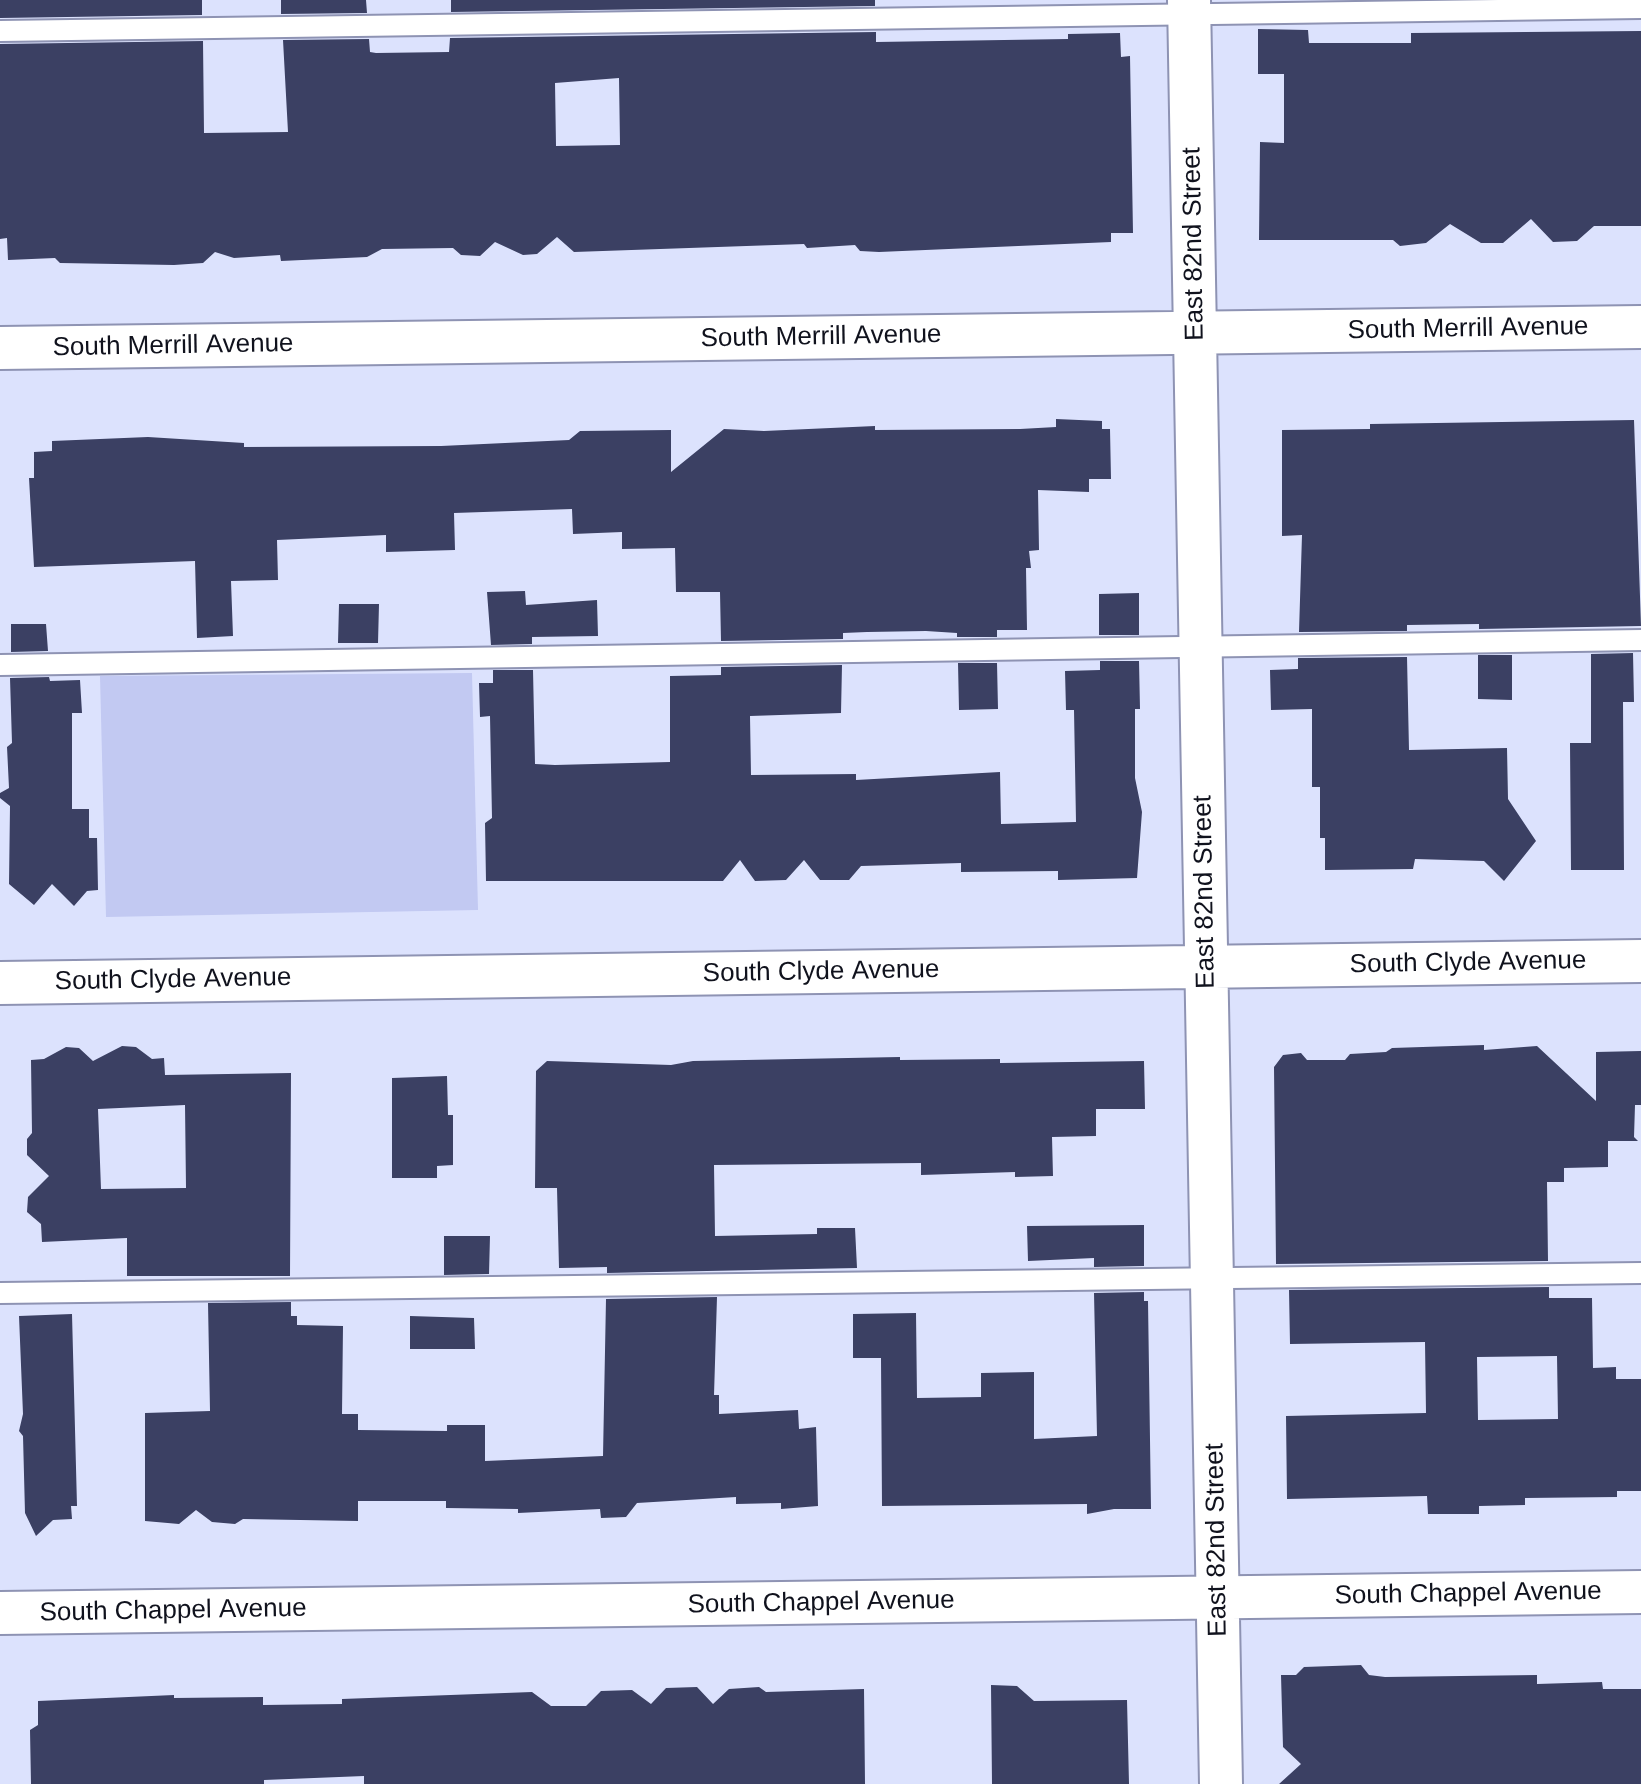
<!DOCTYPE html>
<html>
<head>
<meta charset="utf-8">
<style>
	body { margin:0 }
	canvas { display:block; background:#dce2fd }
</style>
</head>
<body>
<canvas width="1641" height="1784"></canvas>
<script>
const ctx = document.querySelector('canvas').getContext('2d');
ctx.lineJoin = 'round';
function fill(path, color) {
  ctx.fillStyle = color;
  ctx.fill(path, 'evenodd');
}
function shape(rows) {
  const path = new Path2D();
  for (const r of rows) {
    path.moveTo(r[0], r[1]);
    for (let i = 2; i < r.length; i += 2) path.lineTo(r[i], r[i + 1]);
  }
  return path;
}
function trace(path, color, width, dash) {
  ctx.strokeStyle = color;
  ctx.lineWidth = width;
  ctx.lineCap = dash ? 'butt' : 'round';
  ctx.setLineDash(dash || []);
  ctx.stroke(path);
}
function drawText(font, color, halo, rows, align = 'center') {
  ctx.font = font + ' Arial,sans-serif';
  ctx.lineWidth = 8;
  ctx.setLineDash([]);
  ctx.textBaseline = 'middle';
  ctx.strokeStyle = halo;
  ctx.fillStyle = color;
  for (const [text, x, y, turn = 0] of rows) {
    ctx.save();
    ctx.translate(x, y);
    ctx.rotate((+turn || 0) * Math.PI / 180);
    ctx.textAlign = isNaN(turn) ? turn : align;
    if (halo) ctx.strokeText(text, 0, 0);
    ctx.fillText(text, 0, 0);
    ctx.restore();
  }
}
const green = shape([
	[472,673,478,910,106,917,100,676]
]);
const building = shape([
	[0,0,202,0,202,15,0,18],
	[281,0,366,0,367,13,281,14],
	[451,0,875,0,875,6,451,12],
	[1258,29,1308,30,1309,43,1411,43,1411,33,1641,31,1641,226,1594,226,1577,241,1553,242,1531,219,1503,243,1481,243,1450,224,1426,243,1400,246,1393,240,1259,240,1260,142,1284,143,1284,74,1258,74],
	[876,32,876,42,1068,39,1068,34,1120,33,1121,57,1130,56,1133,233,1111,233,1111,242,879,252,860,251,855,245,807,248,804,244,574,252,557,237,537,254,523,255,495,242,480,256,461,255,453,248,382,249,367,257,281,261,280,255,234,258,215,252,203,263,174,265,60,263,55,258,8,260,7,238,0,239,0,44,203,41,204,133,288,132,283,40,369,39,370,52,376,53,449,52,450,38],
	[619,78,620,145,556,146,555,83],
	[1056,419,1102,421,1102,429,1110,429,1111,479,1089,479,1089,492,1038,490,1039,550,1029,551,1031,568,1026,568,1027,630,997,630,997,637,957,637,957,633,926,631,867,632,843,633,843,639,721,641,720,592,676,592,675,548,622,549,622,532,573,534,572,509,454,513,455,550,386,552,386,535,277,540,278,580,231,581,233,636,197,638,195,561,34,567,29,478,34,478,34,452,52,451,52,441,148,437,244,443,244,447,441,446,569,440,580,431,671,430,671,472,724,429,764,431,875,426,875,430,1020,429,1056,427],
	[1634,420,1641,626,1479,629,1479,624,1407,625,1407,631,1299,632,1302,535,1282,536,1282,430,1370,429,1370,424],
	[525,591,526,605,597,600,598,636,532,637,532,644,491,645,487,592],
	[1139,593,1139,635,1099,635,1099,594],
	[339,604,379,604,378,643,338,643],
	[11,624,46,624,48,651,11,652],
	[1633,653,1634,702,1623,702,1624,870,1571,870,1570,743,1591,743,1591,654],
	[1478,655,1512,655,1512,700,1478,699],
	[1407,657,1409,750,1507,748,1508,799,1536,841,1504,881,1484,861,1415,859,1413,869,1325,870,1325,838,1320,838,1320,787,1312,787,1312,709,1271,710,1270,670,1298,669,1298,658],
	[1100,661,1139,661,1140,709,1135,709,1135,778,1142,812,1137,878,1058,880,1058,871,961,872,961,863,861,866,849,880,820,880,804,860,786,880,755,881,740,860,723,881,486,881,485,823,492,818,490,716,480,717,479,683,493,683,493,670,533,670,535,764,555,765,670,762,670,676,721,675,721,667,842,665,841,713,750,716,751,775,856,774,856,780,1000,772,1001,824,1076,822,1074,710,1066,710,1065,671,1100,670],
	[958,663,997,663,998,709,959,710],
	[49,677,50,681,80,680,82,713,72,713,72,809,89,809,89,838,97,838,98,890,87,891,74,906,52,884,34,905,9,884,10,806,0,798,0,793,9,788,7,747,12,743,10,678],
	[1484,1045,1484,1050,1537,1046,1596,1101,1596,1052,1641,1051,1641,1105,1635,1105,1634,1137,1638,1141,1608,1141,1608,1167,1564,1168,1564,1182,1547,1182,1548,1261,1276,1264,1274,1067,1283,1055,1301,1053,1307,1060,1345,1060,1350,1054,1386,1052,1392,1048],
	[122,1046,136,1047,152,1059,164,1058,165,1075,291,1073,290,1276,127,1276,127,1238,42,1242,41,1224,27,1212,28,1197,49,1176,27,1155,27,1139,32,1133,31,1060,44,1059,66,1047,79,1048,93,1061],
	[185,1105,186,1188,101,1189,98,1109],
	[900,1057,900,1060,1000,1059,1000,1063,1144,1061,1145,1109,1096,1109,1096,1136,1052,1137,1053,1176,1015,1177,1015,1172,921,1175,921,1163,714,1165,715,1236,817,1234,817,1228,855,1228,857,1268,607,1273,607,1267,559,1268,557,1188,535,1188,536,1071,547,1061,671,1065,693,1061],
	[447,1076,448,1115,453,1115,453,1165,437,1166,437,1178,392,1178,392,1078],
	[1144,1225,1144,1266,1094,1267,1094,1258,1028,1261,1027,1226],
	[444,1236,490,1236,489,1274,444,1275],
	[1549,1287,1549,1298,1592,1298,1593,1368,1616,1367,1616,1379,1641,1379,1641,1491,1617,1491,1617,1497,1525,1498,1525,1505,1479,1506,1479,1514,1428,1514,1427,1496,1287,1499,1286,1416,1426,1413,1425,1342,1290,1344,1289,1290],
	[1557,1356,1558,1419,1478,1420,1477,1357],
	[1144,1292,1144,1301,1148,1301,1151,1509,1114,1509,1087,1514,1087,1504,882,1506,881,1358,853,1358,853,1314,916,1313,917,1398,981,1397,981,1373,1034,1372,1034,1439,1097,1436,1094,1293],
	[717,1297,714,1395,719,1395,719,1414,798,1410,799,1429,816,1427,818,1506,781,1509,781,1503,736,1504,736,1497,637,1503,626,1517,601,1518,600,1509,518,1513,518,1509,446,1508,446,1501,358,1501,358,1521,243,1519,235,1524,212,1522,196,1510,179,1524,145,1521,145,1413,210,1411,208,1303,291,1302,291,1316,297,1316,297,1325,343,1326,342,1414,358,1414,358,1430,447,1431,447,1425,485,1425,485,1461,603,1456,606,1299],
	[72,1314,77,1506,71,1506,72,1519,53,1520,36,1536,25,1513,23,1436,19,1431,23,1414,19,1316],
	[410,1316,474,1318,475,1349,410,1349],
	[1361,1665,1369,1675,1385,1677,1537,1675,1537,1684,1602,1682,1603,1689,1641,1689,1641,1784,1279,1784,1301,1764,1283,1747,1281,1675,1296,1675,1304,1667],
	[991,1685,1017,1686,1034,1701,1127,1700,1129,1784,992,1784],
	[697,1687,713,1704,729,1689,759,1687,766,1692,864,1689,865,1784,364,1784,364,1776,264,1780,264,1784,31,1784,30,1730,38,1725,38,1701,174,1695,174,1698,263,1697,263,1705,342,1704,342,1699,532,1692,551,1706,586,1706,601,1691,632,1690,651,1704,666,1688]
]);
const service = shape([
	[0,31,1641,8],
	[0,665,1641,640],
	[0,1293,1641,1273]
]);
const minor = shape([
	[1189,0,1221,1784],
	[0,348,1641,327],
	[0,983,1641,961],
	[0,1613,1641,1592]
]);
const streetNames = [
	["East 82nd Street",1194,244,-91],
	["South Merrill Avenue",1468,329,-1],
	["South Merrill Avenue",821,337,-1],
	["South Merrill Avenue",173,346,-1],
	["East 82nd Street",1205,892,-91],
	["South Clyde Avenue",1468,963,-1],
	["South Clyde Avenue",821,972,-1],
	["South Clyde Avenue",173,980,-1],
	["East 82nd Street",1217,1540,-91],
	["South Chappel Avenue",1468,1594,-1],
	["South Chappel Avenue",821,1603,-1],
	["South Chappel Avenue",173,1611,-1]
];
fill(green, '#c2c9f2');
fill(building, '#3b4063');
trace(service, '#8e93b3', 24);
trace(minor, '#8e93b3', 46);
trace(service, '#fff', 20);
trace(minor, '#fff', 42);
drawText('26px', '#10121d', '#fff', streetNames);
</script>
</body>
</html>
